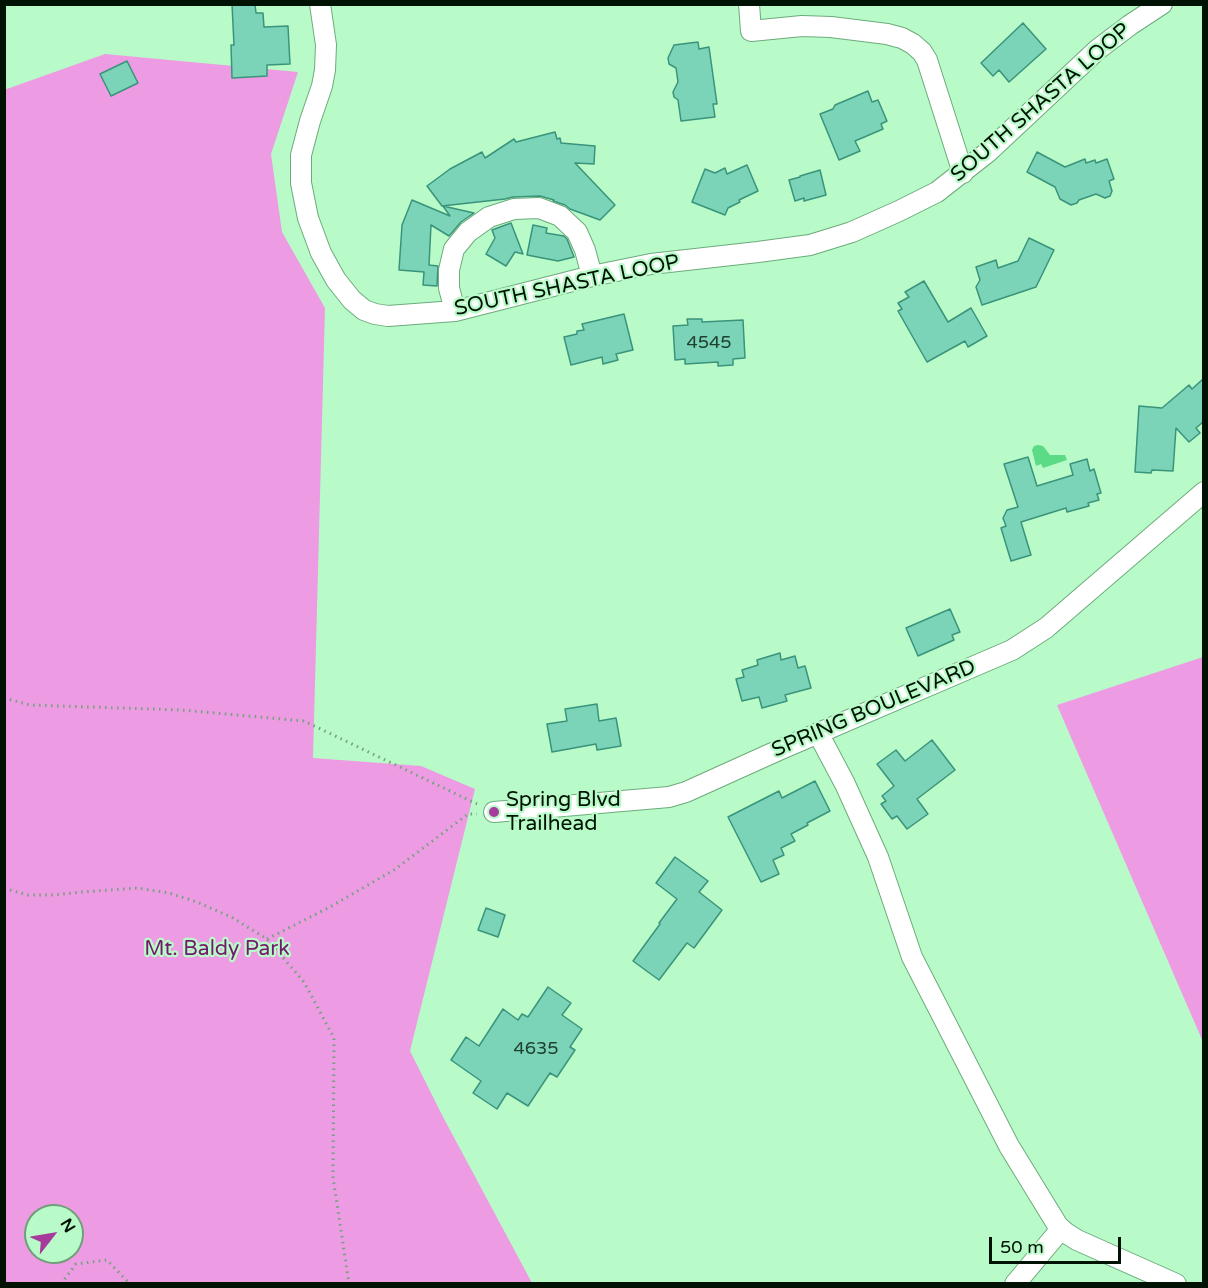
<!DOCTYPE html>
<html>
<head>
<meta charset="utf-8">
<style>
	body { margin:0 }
	#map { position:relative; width:1208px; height:1288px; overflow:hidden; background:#b9fbc8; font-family:"Varela Round",sans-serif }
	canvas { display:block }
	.frame { position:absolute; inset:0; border:6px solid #001203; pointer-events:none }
	.north { position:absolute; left:24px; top:1204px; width:60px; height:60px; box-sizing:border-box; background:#b9fbc8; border:2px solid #6f9e79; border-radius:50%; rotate:59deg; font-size:16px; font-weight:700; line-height:24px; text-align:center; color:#001203 }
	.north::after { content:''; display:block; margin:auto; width:21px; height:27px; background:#a63b9c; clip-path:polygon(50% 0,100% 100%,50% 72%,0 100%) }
	.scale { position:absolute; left:989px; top:1237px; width:132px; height:27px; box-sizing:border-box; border:3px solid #001203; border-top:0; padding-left:8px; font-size:18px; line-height:21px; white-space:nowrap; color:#001203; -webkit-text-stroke:4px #b9fbc8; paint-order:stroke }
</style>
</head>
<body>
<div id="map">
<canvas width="1208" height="1288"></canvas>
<div class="frame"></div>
<div class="north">N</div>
<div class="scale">50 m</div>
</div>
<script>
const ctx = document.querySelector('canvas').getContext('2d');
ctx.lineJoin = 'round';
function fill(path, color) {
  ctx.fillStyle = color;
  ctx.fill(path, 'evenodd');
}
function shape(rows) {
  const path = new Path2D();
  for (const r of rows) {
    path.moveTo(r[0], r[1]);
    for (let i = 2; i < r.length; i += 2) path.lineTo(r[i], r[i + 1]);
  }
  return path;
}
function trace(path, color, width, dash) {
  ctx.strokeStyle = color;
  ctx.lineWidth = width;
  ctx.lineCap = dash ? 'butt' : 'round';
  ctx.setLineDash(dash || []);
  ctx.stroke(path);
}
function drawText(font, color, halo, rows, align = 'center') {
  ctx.font = font + ' "Varela Round",sans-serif';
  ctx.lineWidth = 4.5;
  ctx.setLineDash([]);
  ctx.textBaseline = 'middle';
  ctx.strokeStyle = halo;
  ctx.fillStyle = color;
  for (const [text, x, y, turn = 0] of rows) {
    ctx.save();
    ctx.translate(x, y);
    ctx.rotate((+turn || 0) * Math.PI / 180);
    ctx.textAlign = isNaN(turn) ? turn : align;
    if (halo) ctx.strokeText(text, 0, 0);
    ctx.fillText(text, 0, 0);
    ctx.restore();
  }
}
const green = shape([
	[105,54,298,72,271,154,282,232,325,308,313,758,421,766,475,789,410,1051,442,1115,532,1283,5,1283,4,90],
	[36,1216,72,1216,72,1252,36,1252],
	[1203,657,1204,657,1203,1042,1057,705]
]);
const water = shape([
	[1038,445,1043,446,1050,455,1065,455,1067,460,1043,468,1041,464,1036,466,1032,450,1034,446]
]);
const building = shape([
	[232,4,255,4,256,13,263,13,264,27,288,26,290,64,267,65,267,76,232,78,231,45,234,45,232,4],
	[1023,23,1046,49,1009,82,999,70,993,76,981,63,1023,23],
	[698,42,699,49,709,47,717,104,713,104,715,117,681,121,678,100,674,97,673,92,678,82,676,68,669,64,668,58,674,45,698,42],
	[127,61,138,83,111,96,100,74,127,61],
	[868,91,872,102,878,100,887,121,881,124,883,129,855,141,860,151,839,160,820,114,833,109,835,105,868,91],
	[555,132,557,139,560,138,561,143,595,146,594,164,575,163,615,205,600,220,570,209,565,205,553,201,554,200,540,196,513,197,505,199,442,206,427,186,450,169,482,152,485,158,514,139,516,142,555,132],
	[1037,152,1065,167,1085,159,1086,163,1095,160,1096,163,1107,159,1114,179,1109,181,1112,191,1110,196,1105,198,1096,194,1079,200,1077,203,1071,205,1060,199,1055,187,1027,172,1037,152],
	[747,165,758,191,739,200,740,202,728,208,725,215,692,202,705,169,715,173,725,168,727,174,747,165],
	[820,170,826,195,804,201,804,198,795,201,789,180,800,177,800,176,820,170],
	[412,200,450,216,443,206,474,213,461,222,449,236,431,225,429,265,438,266,437,286,423,285,424,272,399,270,402,225,412,200],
	[511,223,523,254,515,252,506,266,486,254,495,238,492,230,511,223],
	[533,225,547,228,546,233,564,236,567,239,574,257,558,261,527,255,533,225],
	[1029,238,1054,250,1036,287,982,305,976,287,980,280,976,267,996,260,998,268,1018,261,1029,238],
	[924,281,948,322,971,308,987,336,968,347,965,341,927,362,898,311,902,309,898,303,909,297,905,292,924,281],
	[624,314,633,350,616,354,618,360,603,364,602,357,571,365,564,337,577,334,577,331,584,330,582,324,624,314],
	[687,319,702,319,702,322,743,320,745,358,733,359,733,365,718,366,718,362,685,364,685,359,675,360,673,326,688,325,687,319],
	[1203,379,1203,422,1196,428,1200,433,1189,442,1176,428,1173,471,1152,470,1151,473,1135,472,1139,406,1162,408,1189,385,1192,389,1203,379],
	[1028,457,1037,486,1073,475,1070,464,1087,459,1090,471,1094,469,1101,493,1097,494,1099,500,1088,503,1089,506,1067,512,1066,508,1021,522,1031,555,1011,561,1001,528,1006,526,1003,518,1007,510,1018,507,1004,464,1028,457],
	[950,609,960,632,952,635,954,640,918,656,906,628,950,609],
	[780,653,781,660,795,656,798,668,805,666,811,688,785,695,787,701,762,708,759,697,742,701,736,679,744,677,742,670,758,665,757,660,780,653],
	[597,704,599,721,616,718,621,746,597,750,596,744,552,752,547,724,567,721,565,709,597,704],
	[932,740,955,770,917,799,928,814,907,829,897,816,892,819,881,804,886,801,882,796,894,786,877,764,896,750,905,761,932,740],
	[815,781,830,811,807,823,808,825,791,834,795,841,781,848,784,855,773,860,779,874,761,882,728,817,779,791,782,798,815,781],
	[675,857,708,881,699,892,722,910,694,948,687,943,659,980,633,961,660,924,659,923,677,899,656,883,675,857],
	[486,908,505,915,498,937,478,930,486,908],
	[548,987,571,1003,562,1015,582,1029,570,1047,575,1050,557,1077,550,1073,528,1106,507,1093,497,1109,473,1093,481,1081,451,1060,466,1037,479,1046,503,1009,518,1020,522,1014,528,1017,548,987]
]);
const path = shape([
	[4,698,30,705,181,710,304,721,477,804],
	[10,890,28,895,54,895,81,892,138,888,169,893,197,902,233,918,267,939,304,982,334,1038,333,1177,349,1284],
	[267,939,330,907,394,870,468,814,477,814],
	[61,1284,76,1264,107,1260,130,1284]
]);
const minor = shape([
	[320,4,326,45,325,70,322,86,310,121,301,155,301,183,308,218,321,253,336,280,352,300,364,310,375,314,388,316,455,311,592,276,651,264,758,252,810,245,852,232,899,211,937,192,988,152,1097,50,1130,25,1162,4],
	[749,4,751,31,802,26,831,27,887,34,902,38,913,44,922,52,927,60,963,173],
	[455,311,449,288,449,270,454,249,468,232,489,217,514,209,539,208,560,216,577,232,585,250,592,276],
	[818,733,845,784,878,857,912,957,1009,1146,1058,1226,1066,1233,1077,1240,1176,1284],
	[494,812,669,797,686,792,779,750,1012,650,1046,628,1204,492],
	[1015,1284,1061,1229]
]);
const markers = [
	[494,812,6,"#a63b9c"]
];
const numberNames = [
	["4545",709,343],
	["4635",536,1049]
];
const streetNames = [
	["SOUTH SHASTA LOOP",1041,103,-41],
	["SOUTH SHASTA LOOP",567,286,-12],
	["SPRING BOULEVARD",874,709,-23]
];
const poiNames = [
	["Spring Blvd",506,800],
	["Trailhead",506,824]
];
const parkNames = [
	["Mt. Baldy Park",217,949]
];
fill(green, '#ed9be2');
fill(water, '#5cdb86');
fill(building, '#7bd3b8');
trace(building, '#3a947b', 1.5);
trace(minor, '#6cab7c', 22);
trace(path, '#72a27d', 3, [1.5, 4.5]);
trace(minor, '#fff', 20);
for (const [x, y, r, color] of markers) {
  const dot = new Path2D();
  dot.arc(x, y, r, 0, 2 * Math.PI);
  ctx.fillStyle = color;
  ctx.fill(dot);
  trace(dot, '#b9fbc8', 2);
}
drawText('18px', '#1f4230', null, numberNames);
drawText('21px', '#001203', '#b9fbc8', streetNames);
drawText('21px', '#001203', '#b9fbc8', poiNames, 'left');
drawText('21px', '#74196c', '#b9fbc8', parkNames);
</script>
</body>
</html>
